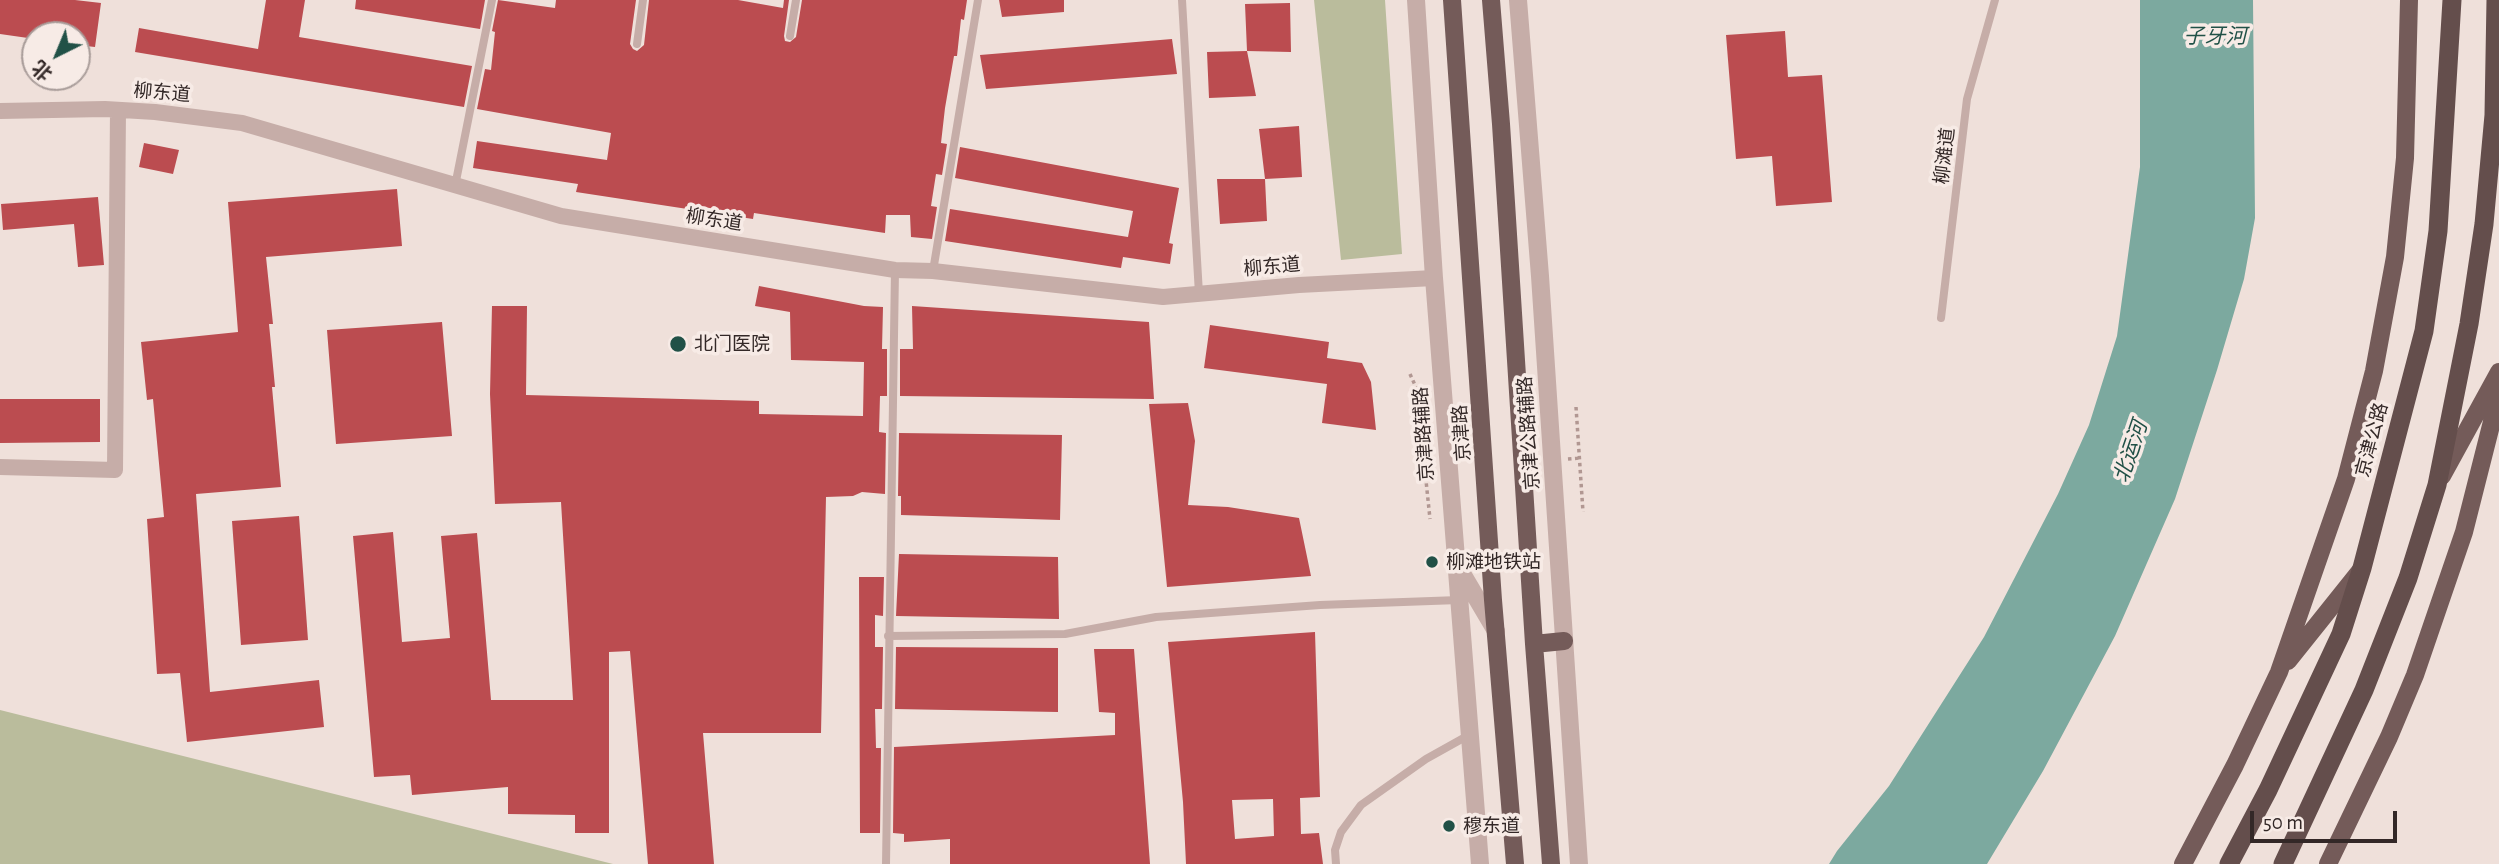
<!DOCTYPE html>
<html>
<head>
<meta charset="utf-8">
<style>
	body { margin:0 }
	#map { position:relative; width:2499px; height:864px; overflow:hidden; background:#efe0da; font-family:"Alegreya Sans","Noto Sans SC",sans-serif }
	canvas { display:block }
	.north { position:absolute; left:21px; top:21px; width:70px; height:70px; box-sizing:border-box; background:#f7ebe6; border:2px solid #a99d9a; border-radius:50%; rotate:223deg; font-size:19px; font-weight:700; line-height:28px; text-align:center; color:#332827 }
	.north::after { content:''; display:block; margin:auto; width:24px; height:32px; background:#215147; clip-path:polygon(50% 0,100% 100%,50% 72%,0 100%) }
	.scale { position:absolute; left:2250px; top:811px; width:147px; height:32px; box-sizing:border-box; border:4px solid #332827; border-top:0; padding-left:9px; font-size:21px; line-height:24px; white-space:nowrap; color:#332827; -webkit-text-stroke:5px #f7ebe6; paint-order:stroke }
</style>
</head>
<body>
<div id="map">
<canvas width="2499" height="864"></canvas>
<div class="north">北</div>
<div class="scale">50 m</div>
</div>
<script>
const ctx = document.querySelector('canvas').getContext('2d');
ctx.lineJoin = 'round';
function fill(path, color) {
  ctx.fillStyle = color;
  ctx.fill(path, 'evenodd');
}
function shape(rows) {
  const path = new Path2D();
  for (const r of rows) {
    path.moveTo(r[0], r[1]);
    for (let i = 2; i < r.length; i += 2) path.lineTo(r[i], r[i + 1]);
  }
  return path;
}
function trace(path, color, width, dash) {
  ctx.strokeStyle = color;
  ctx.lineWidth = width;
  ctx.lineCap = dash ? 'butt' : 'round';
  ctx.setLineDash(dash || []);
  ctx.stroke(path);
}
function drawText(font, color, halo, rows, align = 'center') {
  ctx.font = font + ' "Alegreya Sans","Noto Sans SC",sans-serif';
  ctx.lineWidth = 7;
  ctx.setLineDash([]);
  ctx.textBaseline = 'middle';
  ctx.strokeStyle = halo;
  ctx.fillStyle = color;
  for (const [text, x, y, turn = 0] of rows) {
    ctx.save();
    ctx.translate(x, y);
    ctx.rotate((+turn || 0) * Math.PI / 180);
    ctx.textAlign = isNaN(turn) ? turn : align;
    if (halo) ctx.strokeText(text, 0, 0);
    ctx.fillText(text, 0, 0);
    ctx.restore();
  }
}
const green = shape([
	[1314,0,1385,0,1402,254,1341,260],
	[0,710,613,864,0,864]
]);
const water = shape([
	[2140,0,2253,0,2255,218,2244,279,2217,370,2175,499,2115,636,2043,771,1987,864,1829,864,1837,851,1889,786,1984,637,2058,494,2089,425,2117,336,2140,167]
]);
const building = shape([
	[0,0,75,0,101,3,95,47,77,45,77,35,35,35,35,39,0,34],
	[266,0,305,0,299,37,472,66,464,107,135,52,139,28,258,49],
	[356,0,485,0,480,29,355,9],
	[498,0,555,8,556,0,636,0,630,44,633,49,637,51,644,45,649,0,738,0,783,8,784,0,789,0,784,36,785,41,790,42,796,37,802,0,967,0,964,20,961,19,957,56,954,56,945,108,941,143,947,144,942,175,936,174,931,206,937,207,932,239,911,237,910,215,886,215,885,233,754,213,753,219,576,192,578,184,473,168,477,141,607,160,611,133,477,109,485,69,491,70,495,32,492,31],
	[999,0,1064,0,1064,12,1002,17],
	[1290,3,1291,52,1247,51,1245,4],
	[1785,31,1788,77,1822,75,1832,202,1776,206,1772,156,1736,159,1726,35],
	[1172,39,1177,74,986,89,980,55],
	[1247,51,1256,96,1209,98,1207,52],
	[1299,126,1302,177,1265,179,1259,129],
	[144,143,179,150,173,174,139,167],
	[960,147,1179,188,1169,243,1173,244,1170,264,1123,257,1121,268,945,241,950,209,1128,237,1133,211,955,178],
	[1217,179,1265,179,1267,221,1220,224],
	[397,189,402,246,266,257,273,324,269,324,275,387,272,387,281,487,196,494,210,692,319,680,324,727,187,742,180,673,157,674,147,519,164,517,153,399,147,400,141,342,238,332,228,202],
	[98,197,104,265,78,267,74,224,3,230,1,204],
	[759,286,864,306,883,307,882,349,887,349,887,396,880,396,879,432,886,433,885,494,862,492,853,496,826,497,821,733,703,733,714,864,648,864,630,651,609,652,609,833,575,833,575,815,508,814,508,787,412,795,410,775,374,777,353,536,393,532,402,642,450,638,441,536,477,533,491,700,573,700,561,502,495,504,490,394,492,306,527,306,526,395,759,401,759,414,863,416,864,362,791,360,790,312,755,306],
	[912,306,1149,322,1154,399,900,396,900,349,913,349],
	[442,322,452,436,336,444,327,330],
	[1210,325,1329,342,1327,358,1362,363,1371,382,1376,430,1322,423,1327,384,1204,368],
	[0,399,100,399,100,442,0,443],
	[1188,403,1195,441,1188,505,1228,507,1299,518,1311,576,1167,587,1149,404],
	[899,433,1062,435,1060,520,901,515,901,496,898,496],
	[299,516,308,640,241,645,232,521],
	[899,554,1058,557,1059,619,896,616],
	[859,577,884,577,883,616,875,615,875,647,883,647,882,709,875,709,876,748,881,748,880,833,860,833],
	[1315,632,1320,797,1300,798,1301,834,1319,833,1323,864,1186,864,1183,802,1168,642],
	[1273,799,1274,836,1235,839,1232,800],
	[896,647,1058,648,1058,712,895,709],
	[1094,649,1134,649,1150,864,950,864,950,839,904,842,904,834,893,833,894,747,1115,735,1115,713,1099,712]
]);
const path = shape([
	[1410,374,1419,394,1424,415,1425,471,1430,519],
	[1576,407,1583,512],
	[1568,459,1580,458]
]);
const service = shape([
	[1182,0,1199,294],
	[790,36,796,0],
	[637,44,643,0],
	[455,186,492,0],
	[933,271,978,0],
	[1941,318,1967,99,1995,0],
	[888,636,1065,634,1156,617,1320,605,1459,600],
	[886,864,895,270],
	[1336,864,1335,850,1341,832,1361,805,1426,759,1469,735]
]);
const minor = shape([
	[0,111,105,109,155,112,242,123,561,216,895,270,933,271,1163,297,1299,285,1434,278],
	[0,467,115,470,118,110]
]);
const tertiary = shape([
	[1416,0,1434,278,1480,864],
	[1518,0,1540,276,1579,864],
	[1457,565,1496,631]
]);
const primary = shape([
	[1452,0,1493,600,1515,864],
	[1491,0,1501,124,1534,644,1551,864],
	[2442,476,2499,372],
	[1534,644,1564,641],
	[2288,661,2360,571],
	[2183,864,2235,765,2279,672,2346,479,2374,371,2395,257,2405,158,2409,0],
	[2328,864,2389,737,2415,675,2464,532,2499,394]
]);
const trunk = shape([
	[2229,864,2268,790,2341,634,2362,568,2424,331,2438,231,2452,0],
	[2283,864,2364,690,2408,578,2437,485,2469,324,2484,224,2494,115,2496,0]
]);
const markers = [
	[678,344,9,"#215147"],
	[1432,562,7,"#215147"],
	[1449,826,7,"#215147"]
];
const streetNames = [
	["柳东道",162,93,5],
	["柳滩道",1945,156,-83],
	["柳东道",714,220,9],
	["柳东道",1272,267,-5],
	["京津路",1462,433,-94],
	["京津公路辅路",1529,433,-94],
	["京津路辅路",1424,434,-94],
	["京津公路",2372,440,-75]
];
const poiNames = [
	["北门医院",694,344],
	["柳滩地铁站",1446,562],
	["穆东道",1463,826]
];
const waterNames = [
	["子牙河",2215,37],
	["北运河",2131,452,-71]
];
fill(green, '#babc9c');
fill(water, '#7ca99f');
fill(building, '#bb4c50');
trace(path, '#b19792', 3.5, [3.5, 3.5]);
trace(service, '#c6ada8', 8);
trace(minor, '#c6ada8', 16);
trace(tertiary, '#c6ada8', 18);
trace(primary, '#745b59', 18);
trace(trunk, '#644e4c', 19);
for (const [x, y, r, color] of markers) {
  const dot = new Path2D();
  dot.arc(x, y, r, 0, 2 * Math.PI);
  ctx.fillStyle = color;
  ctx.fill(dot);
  trace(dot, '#f7ebe6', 2.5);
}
drawText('19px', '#332827', '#f7ebe6', streetNames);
drawText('19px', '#332827', '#f7ebe6', poiNames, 'left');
drawText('italic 21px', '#215147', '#f7ebe6', waterNames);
</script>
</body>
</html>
